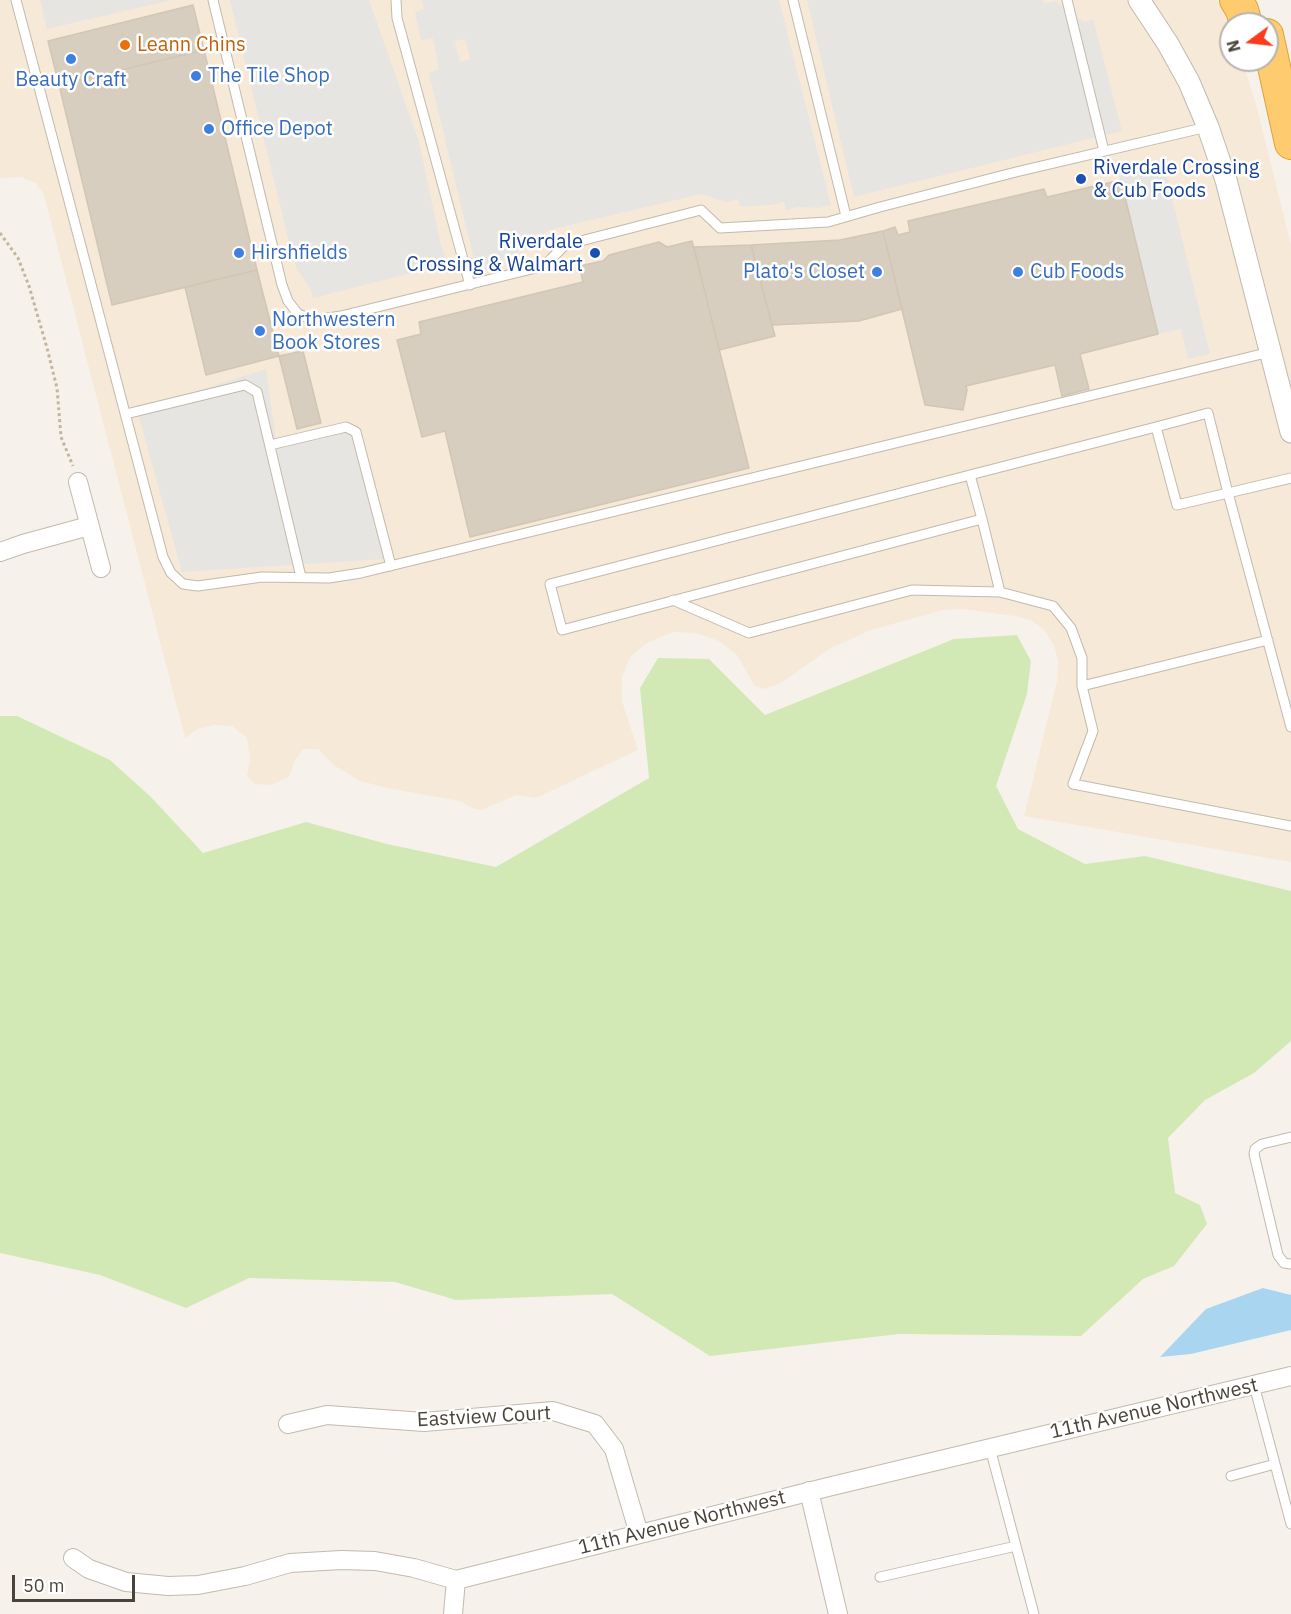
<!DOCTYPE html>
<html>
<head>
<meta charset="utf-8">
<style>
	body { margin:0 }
	#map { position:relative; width:1291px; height:1614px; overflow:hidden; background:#f6f2eb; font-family:"IBM Plex Sans",sans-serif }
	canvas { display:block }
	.north { position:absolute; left:1219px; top:12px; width:60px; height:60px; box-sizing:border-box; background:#fff; border:2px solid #b7b4b0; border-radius:50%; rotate:255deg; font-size:16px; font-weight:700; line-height:24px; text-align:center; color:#4a4339 }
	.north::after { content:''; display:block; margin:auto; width:21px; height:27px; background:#fa3c1d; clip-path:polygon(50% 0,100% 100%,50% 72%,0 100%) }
	.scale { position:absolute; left:12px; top:1575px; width:123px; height:27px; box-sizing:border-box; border:3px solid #4a4339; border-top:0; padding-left:8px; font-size:18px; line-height:21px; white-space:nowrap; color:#4a4339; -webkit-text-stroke:4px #fff; paint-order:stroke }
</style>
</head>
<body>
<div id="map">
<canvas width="1291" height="1614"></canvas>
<div class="north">N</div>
<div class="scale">50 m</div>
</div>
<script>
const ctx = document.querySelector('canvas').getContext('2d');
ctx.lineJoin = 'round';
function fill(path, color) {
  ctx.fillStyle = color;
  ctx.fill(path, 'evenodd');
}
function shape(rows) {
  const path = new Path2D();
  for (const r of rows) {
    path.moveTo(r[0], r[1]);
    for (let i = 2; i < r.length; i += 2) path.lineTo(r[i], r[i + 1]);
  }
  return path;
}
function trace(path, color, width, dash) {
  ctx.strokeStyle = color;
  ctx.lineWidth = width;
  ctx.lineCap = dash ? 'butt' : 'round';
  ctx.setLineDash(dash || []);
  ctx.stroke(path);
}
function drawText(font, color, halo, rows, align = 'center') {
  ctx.font = font + ' "IBM Plex Sans",sans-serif';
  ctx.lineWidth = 5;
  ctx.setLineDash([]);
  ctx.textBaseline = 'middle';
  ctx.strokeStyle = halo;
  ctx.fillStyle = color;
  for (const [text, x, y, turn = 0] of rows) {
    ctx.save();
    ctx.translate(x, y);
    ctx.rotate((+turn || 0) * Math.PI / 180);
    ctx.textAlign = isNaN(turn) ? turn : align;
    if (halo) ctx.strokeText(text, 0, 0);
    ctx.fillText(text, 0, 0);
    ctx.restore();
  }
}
const commercial = shape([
	[0,0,1218,0,1231,31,1231,60,1242,60,1256,104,1291,245,1291,862,1024,816,1057,681,1058,662,1054,645,1044,630,1031,620,1014,616,962,609,943,610,871,630,829,649,781,683,765,689,755,686,737,655,719,641,696,633,673,632,647,643,630,657,622,677,622,701,638,750,536,798,516,795,482,810,474,809,459,801,387,788,360,781,335,766,318,749,303,749,294,762,289,777,271,785,255,784,247,776,250,758,247,738,232,726,215,725,197,729,185,738,44,195,36,183,21,177,0,178]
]);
const green = shape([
	[1017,635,1031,661,1027,694,996,786,1018,829,1085,864,1145,856,1291,891,1291,1041,1254,1073,1205,1100,1168,1138,1175,1193,1200,1205,1207,1224,1174,1266,1143,1279,1081,1336,899,1334,710,1356,612,1294,456,1300,395,1282,249,1278,186,1308,100,1275,0,1253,0,716,17,716,110,760,151,797,203,853,306,822,387,844,496,867,649,778,640,688,658,658,709,659,765,715,954,639]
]);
const parking = shape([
	[40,0,172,0,47,29],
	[230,0,369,0,419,142,441,245,447,264,313,298,310,288,296,267,287,234],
	[422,0,779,0,831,205,819,208,798,207,786,210,784,202,772,205,740,207,738,199,726,202,701,194,549,230,530,246,518,249,519,254,476,268,429,73,439,69,433,38,421,40,415,12,424,9],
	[465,39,470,59,460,62,455,41],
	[807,0,1043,0,1044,4,1055,1,1084,22,1093,19,1122,131,854,197],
	[1164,165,1210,354,1188,359,1181,329,1158,334,1120,176],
	[266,369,276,440,352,423,384,559,182,572,137,410]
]);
const water = shape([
	[1263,1288,1291,1295,1291,1330,1191,1354,1160,1357,1206,1309]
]);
const building = shape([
	[193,5,204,50,59,85,48,41,193,5],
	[204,50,257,270,112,305,59,85,204,50],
	[1121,180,1158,334,1080,354,1089,389,1062,396,1055,365,966,386,967,390,963,410,925,405,883,231,895,227,898,235,910,232,908,221,1044,189,1047,197,1121,180],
	[883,231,902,309,859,321,772,325,751,245,840,240,883,231],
	[692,241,749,468,470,537,445,431,422,437,397,340,421,334,419,322,583,282,579,266,603,261,609,255,659,242,667,247,692,241],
	[751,245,775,336,719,350,694,247,751,245],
	[257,270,279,356,206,375,185,287,257,270],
	[303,351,321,423,297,429,279,356,303,351]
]);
const path = shape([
	[0,233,18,258,29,286,47,348,57,388,61,437,73,466]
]);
const service = shape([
	[16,0,163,557,171,573,183,584,198,586,262,577,329,578,361,573,1270,352],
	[213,0,282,285,288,301,298,314,314,320,341,316,544,266,565,245,701,210,720,228,828,222,880,207,1016,172,1207,127],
	[396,0,397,18,470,285],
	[793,0,846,216],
	[1067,0,1104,151],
	[126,414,245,385,257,392,301,577],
	[270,445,346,427,356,432,391,566],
	[970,475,982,519,562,630,550,584,970,475,1156,427],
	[1291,478,1228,493,1177,505,1156,427,1208,413,1228,493,1291,727],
	[1000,592,1053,606,1071,628,1082,658,1082,686,1093,731,1073,784,1291,826],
	[673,600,749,633,912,590,1000,592,982,519],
	[1082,686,1268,640],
	[1291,1137,1262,1144,1255,1149,1254,1154,1278,1255,1284,1263,1291,1264],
	[1254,1385,1291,1524],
	[990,1448,1034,1614],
	[1231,1476,1275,1464],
	[880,1577,1016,1546]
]);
const minor = shape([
	[78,482,101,568],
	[0,552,23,544,89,526],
	[288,1424,327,1415,424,1422,553,1411,595,1424,614,1449,639,1534],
	[809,1491,838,1614],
	[73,1558,89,1569,126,1582,168,1586,198,1585,245,1576,290,1563,341,1560,375,1561,414,1568,456,1580,828,1487,1291,1376],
	[453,1614,456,1580]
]);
const tertiary = shape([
	[1139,0,1168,44,1189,82,1208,127,1226,180,1291,432]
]);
const motorway = shape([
	[1236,0,1242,10,1246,24],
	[1267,35,1291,143]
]);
const markers = [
	[125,45,6,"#e8710a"],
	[71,59,6,"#3f7fe0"],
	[196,76,6,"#3f7fe0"],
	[209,129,6,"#3f7fe0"],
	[1081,179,6,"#1a4fb4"],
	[239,253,6,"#3f7fe0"],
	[595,253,6,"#1a4fb4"],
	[877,272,6,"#3f7fe0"],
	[1018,272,6,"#3f7fe0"],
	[260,331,6,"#3f7fe0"]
];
const foodNames = [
	["Leann Chins",137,45]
];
const shopNames = [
	["The Tile Shop",208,76],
	["Beauty Craft",71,80,"center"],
	["Office Depot",221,129],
	["Hirshfields",251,253],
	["Plato's Closet",865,272,"right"],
	["Cub Foods",1030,272],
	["Northwestern",272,320],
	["Book Stores",272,343]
];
const transitNames = [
	["Riverdale Crossing",1093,168],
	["& Cub Foods",1093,191],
	["Riverdale",583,242,"right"],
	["Crossing & Walmart",583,265,"right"]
];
const streetNames = [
	["11th Avenue Northwest",1154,1409,-13],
	["Eastview Court",484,1417,-3],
	["11th Avenue Northwest",682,1523,-14]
];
fill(commercial, '#f7e9d7');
fill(green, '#d2e9b5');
fill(parking, '#e7e5e2');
fill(water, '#a9d5f1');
fill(building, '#d7cec0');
trace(building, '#d2c6b4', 1.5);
trace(service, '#c1baad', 11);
trace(minor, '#c1baad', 20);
trace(tertiary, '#c1baad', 23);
trace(motorway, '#dfa13c', 34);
trace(path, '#c3b69f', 3, [3, 3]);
trace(service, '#fff', 9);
trace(minor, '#fff', 18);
trace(tertiary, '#fff', 21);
trace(motorway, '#fecc6e', 32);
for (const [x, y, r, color] of markers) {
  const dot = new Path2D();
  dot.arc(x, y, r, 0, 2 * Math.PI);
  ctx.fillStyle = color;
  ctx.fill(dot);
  trace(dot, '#fff', 2);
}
drawText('20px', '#c56008', '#fff', foodNames, 'left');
drawText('20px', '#366cbe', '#fff', shopNames, 'left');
drawText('20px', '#164399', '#fff', transitNames, 'left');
drawText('20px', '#4a4339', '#fff', streetNames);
</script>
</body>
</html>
